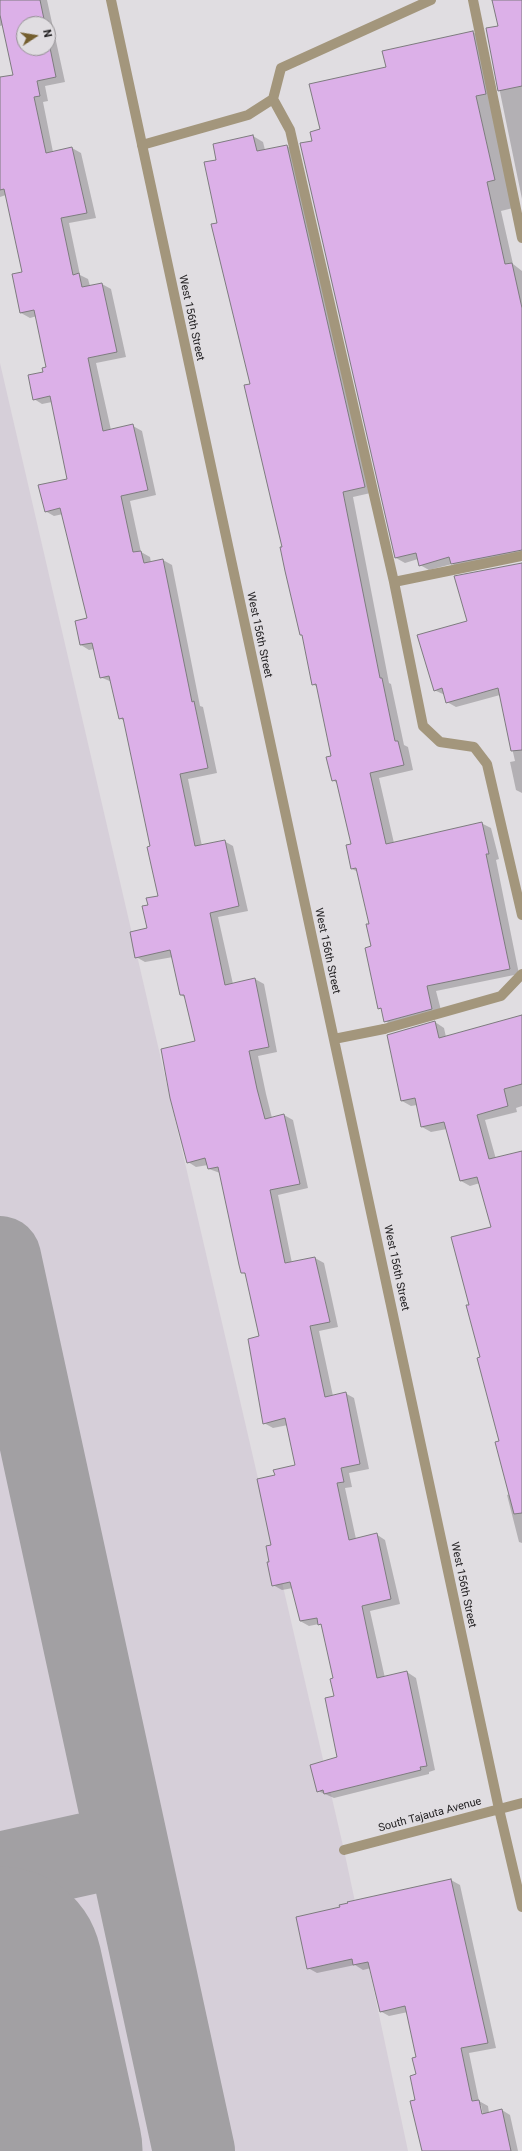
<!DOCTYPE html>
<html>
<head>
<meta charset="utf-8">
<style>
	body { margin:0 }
	#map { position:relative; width:522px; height:2151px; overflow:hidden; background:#e0dde1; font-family:Roboto,sans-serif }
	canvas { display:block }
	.north { position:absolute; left:16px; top:16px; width:40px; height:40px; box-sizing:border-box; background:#e0dde1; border:1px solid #959295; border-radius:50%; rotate:78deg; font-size:11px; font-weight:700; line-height:16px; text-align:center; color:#242224 }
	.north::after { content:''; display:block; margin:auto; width:14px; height:18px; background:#745e2e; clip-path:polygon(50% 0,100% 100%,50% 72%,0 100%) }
</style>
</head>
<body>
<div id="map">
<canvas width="522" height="2151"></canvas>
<div class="north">N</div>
</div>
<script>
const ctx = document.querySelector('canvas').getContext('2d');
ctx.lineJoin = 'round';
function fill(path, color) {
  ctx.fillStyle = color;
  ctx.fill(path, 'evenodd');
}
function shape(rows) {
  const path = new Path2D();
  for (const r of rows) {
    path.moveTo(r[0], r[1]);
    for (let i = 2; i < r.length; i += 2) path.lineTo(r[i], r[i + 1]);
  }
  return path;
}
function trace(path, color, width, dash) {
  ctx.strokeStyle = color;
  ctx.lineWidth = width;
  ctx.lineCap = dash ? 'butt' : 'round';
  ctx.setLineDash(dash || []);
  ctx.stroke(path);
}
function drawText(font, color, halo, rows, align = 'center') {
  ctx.font = font + ' Roboto,sans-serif';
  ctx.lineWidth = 3;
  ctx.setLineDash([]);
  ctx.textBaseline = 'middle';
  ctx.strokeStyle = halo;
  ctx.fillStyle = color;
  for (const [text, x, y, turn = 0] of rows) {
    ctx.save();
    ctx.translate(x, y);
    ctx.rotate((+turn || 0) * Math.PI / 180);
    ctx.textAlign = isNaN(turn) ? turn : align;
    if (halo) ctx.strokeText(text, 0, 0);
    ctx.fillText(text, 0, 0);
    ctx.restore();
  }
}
const built = shape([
	[0,363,344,1850,408,2151,0,2151]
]);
const shadow = shape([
	[0,0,47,0,65,82,45,86,48,101,43,102,53,152,72,148,81,153,96,218,69,223,80,275,88,279,90,286,102,284,111,289,126,357,96,363,111,430,133,426,142,431,156,495,130,501,141,552,150,557,151,563,163,560,172,565,200,706,203,707,217,773,188,779,202,846,224,841,233,846,248,911,218,917,233,984,255,979,264,984,277,1052,258,1056,266,1094,272,1118,284,1115,293,1120,308,1188,278,1195,292,1263,315,1258,324,1263,338,1327,319,1331,333,1396,345,1393,354,1398,369,1469,349,1473,352,1487,345,1488,356,1539,376,1534,385,1540,400,1604,370,1611,385,1678,407,1672,416,1678,435,1770,429,1772,429,1774,334,1798,318,1791,338,1758,334,1679,323,1626,319,1624,309,1626,300,1621,293,1588,282,1590,273,1585,271,1563,276,1476,297,1466,288,1425,273,1428,264,1423,260,1337,247,1275,242,1272,220,1173,209,1169,208,1165,196,1167,188,1162,196,1042,186,998,181,995,173,957,145,962,136,957,148,929,149,906,159,896,152,847,124,721,120,718,112,682,100,677,94,649,89,650,81,645,88,619,63,514,54,516,45,511,68,480,52,402,42,404,34,399,48,368,37,316,30,318,21,313,13,274,23,273,6,195,0,197,0,78,14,75,3,25,0,26],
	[24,24,48,24,48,48,24,48],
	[492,0,522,0,522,199,487,29,499,27],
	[473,32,482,38,517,207,501,211,513,264,522,271,522,556,461,568,452,564,429,570,420,565,418,559,405,563,396,558,301,144,313,142,321,130,387,67],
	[253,136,263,142,265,150,287,146,296,152,375,492,353,497,389,683,391,684,404,745,408,747,413,770,379,778,394,843,481,823,491,828,499,859,496,860,519,974,436,991,442,1014,395,1027,385,1021,383,1010,379,1008,370,924,358,872,352,869,352,845,338,784,333,780,332,756,317,687,313,684,303,636,300,634,218,224,217,161],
	[522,564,522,793,516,790,510,762,515,761,500,695,456,707,447,702,445,695,434,690,468,622],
	[522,1018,522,1106,516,1108,517,1112,485,1120,496,1159,522,1152,522,1543,519,1542,507,1495,510,1494,500,1441,470,1305,492,1227,480,1183,470,1186,461,1181,447,1129,431,1132,422,1127,417,1105,411,1106,402,1101,435,1022,444,1028,446,1037],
	[451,1880,460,1885,496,2048,469,2053,479,2101,488,2106,489,2113,502,2110,510,2115,518,2151,452,2151,416,2100,417,2058,408,2012,389,2016,380,2011,371,1968,363,1970,355,1965,317,1973,308,1968],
	[479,2105,481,2105,484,2119,482,2119]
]);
const taxiway = shape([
	[0,1257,194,2151],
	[0,1873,126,1845]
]);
const runway = shape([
	[0,1969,40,2151]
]);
const building = shape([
	[0,0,40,0,45,24,24,24,24,48,48,48,48,38,56,77,37,81,40,96,34,97,46,153,72,147,87,213,61,218,73,275,79,273,82,287,102,283,117,352,88,358,103,431,133,424,148,490,121,496,133,552,141,551,144,563,163,559,192,702,194,701,208,768,180,774,195,846,225,840,239,906,210,913,225,985,255,978,269,1047,249,1051,257,1089,265,1119,284,1114,300,1184,270,1190,285,1263,315,1257,330,1322,310,1326,325,1397,346,1392,360,1464,341,1468,344,1482,337,1483,349,1540,377,1533,391,1599,362,1606,377,1678,407,1671,427,1766,420,1767,421,1770,324,1794,323,1790,317,1792,310,1765,337,1757,325,1698,334,1696,330,1679,333,1678,321,1624,318,1625,317,1618,300,1621,290,1582,272,1586,267,1562,269,1562,266,1546,271,1545,257,1479,275,1475,273,1470,295,1465,285,1418,263,1424,248,1339,259,1336,245,1273,241,1273,239,1265,218,1167,208,1169,205,1158,187,1163,170,1098,161,1049,195,1041,184,995,180,995,170,950,135,958,130,932,147,928,142,906,148,905,146,898,158,896,147,847,150,846,123,718,119,719,109,676,100,678,92,643,80,645,75,621,87,618,60,508,45,512,38,485,67,479,50,396,33,400,28,375,43,372,42,368,46,367,34,310,20,313,12,274,22,272,4,189,0,190,0,77,13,75,0,15,0,0],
	[492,0,522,0,522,86,498,91,486,28,498,26,492,0],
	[473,31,486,94,476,96,495,180,487,182,505,264,512,263,522,308,522,550,451,564,449,557,419,566,416,553,395,558,300,143,312,141,310,132,320,129,309,84,386,67,382,51,473,31],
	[253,135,257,151,287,145,365,487,343,492,380,678,382,678,395,741,398,741,404,765,370,773,386,844,482,822,489,854,486,854,510,969,427,986,432,1009,384,1022,381,1008,378,1009,365,948,371,946,366,924,369,924,356,868,351,869,346,845,351,844,336,780,332,781,326,757,331,756,316,684,312,685,302,635,300,635,285,571,280,547,282,547,244,385,250,384,211,224,217,223,204,162,216,160,213,144,253,135],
	[522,563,522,750,511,751,498,688,446,703,442,688,434,691,417,635,467,621,454,576,522,563],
	[522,1015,522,1084,504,1089,508,1106,477,1115,489,1159,522,1151,522,1513,514,1514,495,1442,499,1441,477,1358,480,1357,466,1305,469,1305,451,1237,491,1227,477,1177,460,1181,444,1122,421,1127,415,1098,401,1101,387,1035,435,1021,439,1038,522,1015],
	[451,1879,488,2043,461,2048,472,2101,479,2100,482,2114,502,2109,511,2151,422,2151,410,2101,415,2100,410,2076,416,2074,412,2058,416,2057,405,2006,380,2012,368,1962,353,1965,352,1959,307,1969,296,1917,340,1907,339,1905,348,1903,347,1902,451,1879]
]);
const lane = shape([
	[473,0,522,238],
	[273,99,290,130,394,582],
	[142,145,248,115,273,99,281,68,431,0],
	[522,556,394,582,423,726,440,742,474,747,487,764,522,915],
	[384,1029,501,996,522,974]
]);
const street = shape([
	[111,0,499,1809,522,1907],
	[334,1039,384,1029],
	[344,1850,522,1803]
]);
const streetNames = [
	["West 156th Street",191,318,78],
	["West 156th Street",259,635,78],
	["West 156th Street",327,951,78],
	["West 156th Street",396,1268,78],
	["West 156th Street",463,1585,78],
	["South Tajauta Avenue",430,1815,-15]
];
fill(built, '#d6cfd9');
fill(shadow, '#0003');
trace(taxiway, '#a2a0a3', 82);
trace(runway, '#a2a0a3', 205);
fill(building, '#dcb0e8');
trace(building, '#7d7b7e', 1);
trace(lane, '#a3967c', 10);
trace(street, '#a3967c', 10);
drawText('11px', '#242224', '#e0dde1', streetNames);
</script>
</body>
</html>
